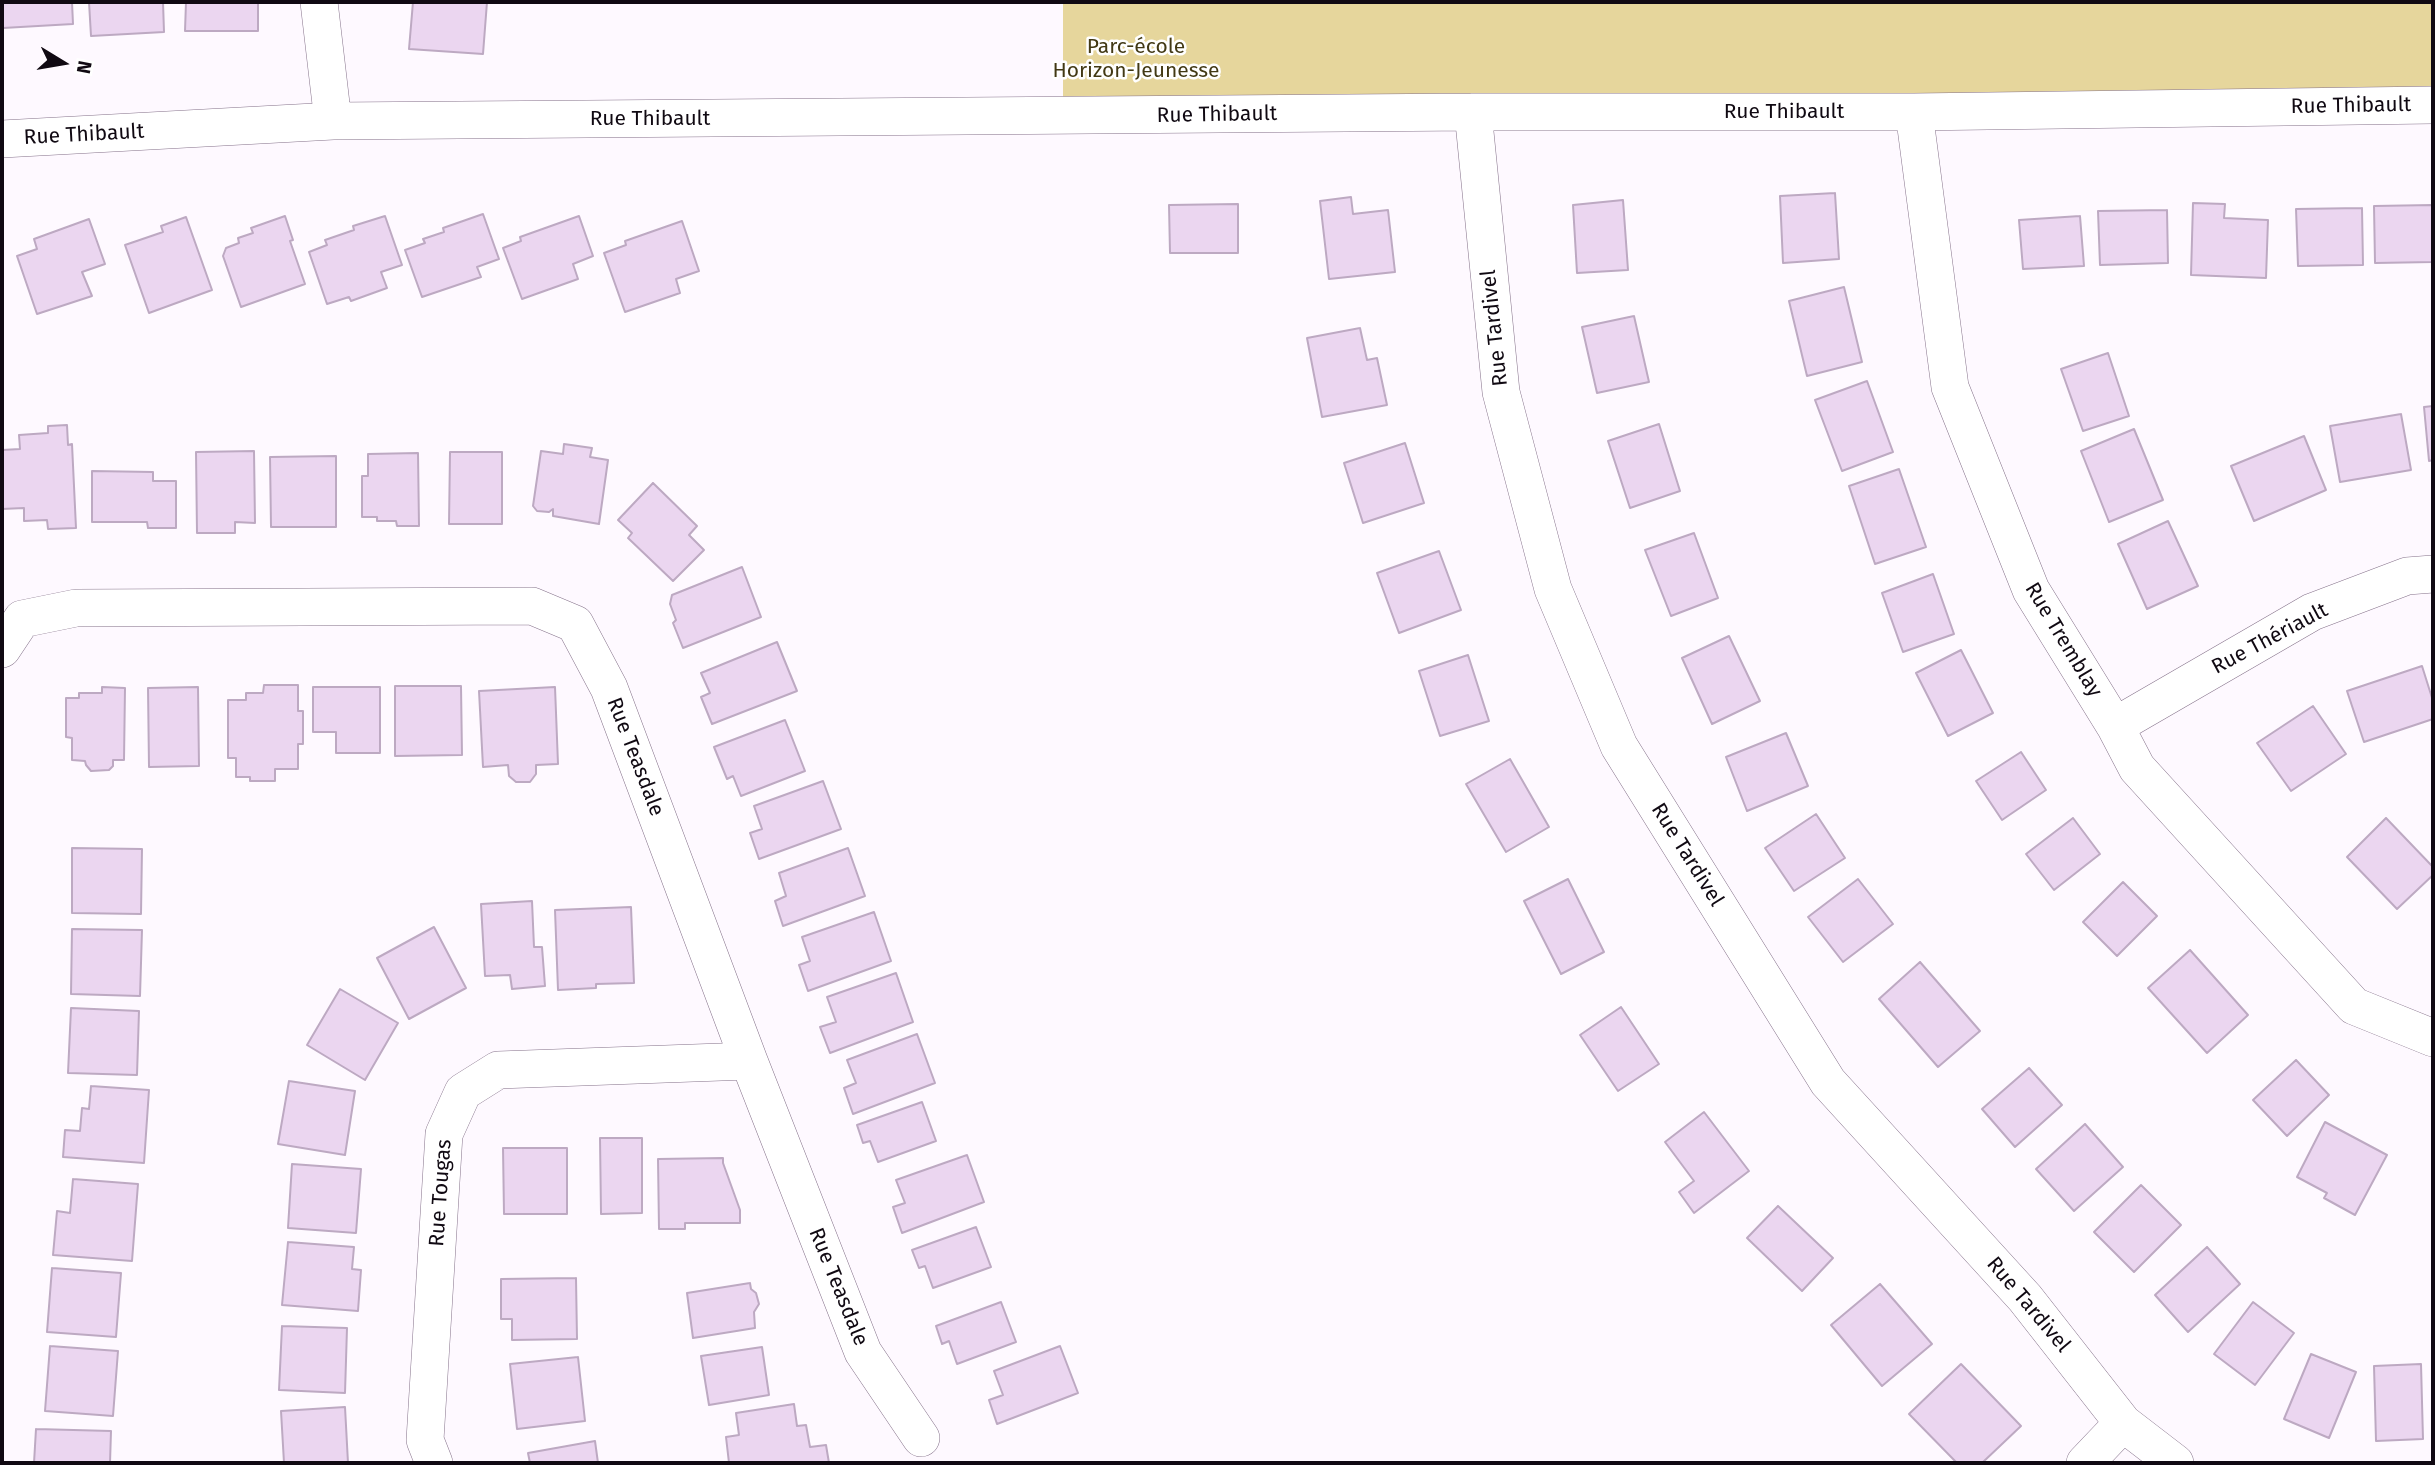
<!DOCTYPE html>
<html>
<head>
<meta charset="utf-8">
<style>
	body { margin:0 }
	#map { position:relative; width:2435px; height:1465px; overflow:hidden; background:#fef9ff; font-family:"Fira Sans",sans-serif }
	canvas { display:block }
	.frame { position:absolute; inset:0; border:4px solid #100912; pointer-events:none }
	.north { position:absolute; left:28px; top:28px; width:70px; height:70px; -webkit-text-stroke:5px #fff; paint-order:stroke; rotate:101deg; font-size:19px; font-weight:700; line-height:28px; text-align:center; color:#100912 }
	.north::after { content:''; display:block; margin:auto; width:24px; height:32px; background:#100912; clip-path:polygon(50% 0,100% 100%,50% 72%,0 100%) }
</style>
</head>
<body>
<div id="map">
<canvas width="2435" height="1465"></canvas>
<div class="frame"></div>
<div class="north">N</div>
</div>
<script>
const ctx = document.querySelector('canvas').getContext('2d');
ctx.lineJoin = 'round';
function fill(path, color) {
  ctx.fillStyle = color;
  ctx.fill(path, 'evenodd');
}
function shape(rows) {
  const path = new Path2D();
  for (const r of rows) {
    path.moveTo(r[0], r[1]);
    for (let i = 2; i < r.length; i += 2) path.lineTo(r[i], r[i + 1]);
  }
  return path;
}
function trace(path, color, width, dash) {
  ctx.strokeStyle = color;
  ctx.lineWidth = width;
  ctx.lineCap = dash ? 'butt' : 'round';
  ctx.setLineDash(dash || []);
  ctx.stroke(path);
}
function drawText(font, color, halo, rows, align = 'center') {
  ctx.font = font + ' "Fira Sans",sans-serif';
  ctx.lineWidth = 5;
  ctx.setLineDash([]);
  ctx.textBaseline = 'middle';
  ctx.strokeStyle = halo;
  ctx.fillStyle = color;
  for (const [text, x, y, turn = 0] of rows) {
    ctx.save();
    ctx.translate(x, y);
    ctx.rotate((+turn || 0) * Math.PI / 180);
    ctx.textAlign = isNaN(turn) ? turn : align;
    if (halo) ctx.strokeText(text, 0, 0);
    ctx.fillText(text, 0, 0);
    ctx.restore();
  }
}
const green = shape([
	[1063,2,2433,2,2433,104,1063,117]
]);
const building = shape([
	[2,2,72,2,73,24,3,28,2,2],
	[89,2,163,2,164,32,91,36,89,2],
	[186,2,258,2,258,31,185,31,186,2],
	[413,2,487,2,483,54,409,49,413,2],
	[1835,193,1839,259,1783,263,1780,196,1835,193],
	[1351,197,1353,214,1388,210,1395,272,1329,279,1320,201,1351,197],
	[1623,200,1628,270,1577,273,1573,205,1623,200],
	[2193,203,2225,204,2224,218,2268,220,2266,278,2191,275,2193,203],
	[1238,204,1238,253,1170,253,1169,205,1238,204],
	[2433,205,2433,262,2375,263,2374,206,2433,205],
	[2362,208,2363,265,2298,266,2296,209,2362,208],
	[2167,210,2168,263,2100,265,2098,211,2167,210],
	[483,214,499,259,477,267,481,277,422,297,405,250,425,243,423,239,444,232,443,228,483,214],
	[285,216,293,240,290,241,305,284,241,307,223,256,226,248,239,243,238,238,253,233,251,228,285,216],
	[385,216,402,265,381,272,387,288,351,301,349,297,327,304,309,252,327,245,325,240,354,230,353,226,385,216],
	[579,216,593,256,573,264,578,279,522,299,503,248,521,241,520,237,579,216],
	[2080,216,2084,266,2023,269,2019,220,2080,216],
	[186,217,212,290,149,313,125,245,163,232,161,226,186,217],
	[89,219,105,264,82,272,92,296,37,314,17,256,37,249,34,239,89,219],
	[682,221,699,271,676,279,680,293,625,312,604,253,626,245,625,241,682,221],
	[1844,287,1862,362,1807,376,1789,301,1844,287],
	[1634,316,1649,382,1597,393,1582,327,1634,316],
	[1360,328,1367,360,1377,358,1387,405,1322,417,1307,338,1360,328],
	[2108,353,2129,416,2083,431,2061,369,2108,353],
	[1867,381,1893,452,1842,471,1815,400,1867,381],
	[2433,406,2433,460,2429,461,2424,407,2433,406],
	[2401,414,2411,470,2340,482,2330,426,2401,414],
	[1659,424,1680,491,1630,508,1608,441,1659,424],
	[67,425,68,445,72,444,76,528,48,529,47,520,24,521,24,508,2,509,2,450,20,449,19,435,48,433,48,426,67,425],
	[2134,429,2163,500,2109,522,2081,451,2134,429],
	[2304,436,2326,490,2254,521,2231,466,2304,436],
	[1405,443,1424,503,1363,523,1344,463,1405,443],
	[564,444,592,448,590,457,608,460,599,524,553,516,553,509,549,512,537,511,533,506,541,451,563,454,564,444],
	[254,451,255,523,235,522,235,533,197,533,196,452,254,451],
	[450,452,502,452,502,524,449,524,450,452],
	[418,453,419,526,397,526,396,521,377,521,377,517,362,517,362,476,368,476,368,454,418,453],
	[336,456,336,527,271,527,270,457,336,456],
	[1899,469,1926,547,1875,564,1849,486,1899,469],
	[92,471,153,472,153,481,176,481,176,528,148,528,147,522,92,522,92,471],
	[653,483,697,526,689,535,704,550,673,581,628,538,632,533,618,520,653,483],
	[2168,521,2198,586,2147,609,2118,544,2168,521],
	[1694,533,1718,598,1671,616,1645,550,1694,533],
	[1439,551,1461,610,1399,633,1377,573,1439,551],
	[742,567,761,617,683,648,673,623,676,620,670,604,672,595,742,567],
	[1933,574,1954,634,1903,652,1882,593,1933,574],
	[1729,636,1760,701,1712,724,1682,658,1729,636],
	[777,642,797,691,712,724,701,697,710,693,701,673,777,642],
	[1961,650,1993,713,1948,736,1916,673,1961,650],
	[1468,655,1489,721,1440,736,1419,671,1468,655],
	[2422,666,2433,701,2433,719,2364,742,2347,691,2422,666],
	[264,685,298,685,298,711,303,711,303,744,298,744,298,769,275,769,275,781,250,781,250,777,236,777,236,758,228,758,228,700,246,700,246,693,263,693,264,685],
	[395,686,461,686,462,755,395,756,395,686],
	[102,687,125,688,124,760,113,760,113,766,109,770,91,771,86,765,85,761,72,760,72,738,66,737,66,698,79,698,79,693,102,693,102,687],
	[198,687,199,766,149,767,148,688,198,687],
	[313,687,380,687,380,753,336,753,336,732,313,732,313,687],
	[555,687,558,764,536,765,536,774,530,782,516,782,509,776,508,765,483,767,479,691,555,687],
	[2313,706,2346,754,2291,791,2257,743,2313,706],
	[785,720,805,771,741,796,733,776,727,779,714,747,785,720],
	[1786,733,1808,786,1747,811,1726,757,1786,733],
	[2021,752,2046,790,2002,820,1976,781,2021,752],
	[1510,759,1549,827,1506,852,1466,784,1510,759],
	[823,781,841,829,759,859,750,833,762,829,754,806,823,781],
	[1816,814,1845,858,1794,891,1765,848,1816,814],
	[2073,818,2100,854,2054,890,2026,854,2073,818],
	[2386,818,2433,867,2433,875,2397,909,2347,857,2386,818],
	[72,848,142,849,141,914,72,913,72,848],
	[848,848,865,896,783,926,775,901,786,896,779,873,848,848],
	[1568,879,1604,952,1561,974,1524,901,1568,879],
	[1858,879,1893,924,1843,962,1808,917,1858,879],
	[2123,882,2157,916,2117,956,2083,922,2123,882],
	[532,901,534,947,542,947,545,986,512,989,510,975,485,976,481,904,532,901],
	[631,907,634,983,596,984,596,988,558,990,555,910,631,907],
	[874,912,891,961,808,991,799,965,810,961,802,937,874,912],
	[434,927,466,988,409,1019,377,958,434,927],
	[72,929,142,930,140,996,71,994,72,929],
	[2190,950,2248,1015,2207,1053,2148,988,2190,950],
	[1920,962,1980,1031,1938,1067,1879,999,1920,962],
	[896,973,913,1022,830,1053,820,1027,836,1022,827,997,896,973],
	[340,989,398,1023,365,1080,307,1045,340,989],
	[1621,1007,1659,1064,1618,1091,1580,1035,1621,1007],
	[71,1008,139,1011,137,1075,68,1073,71,1008],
	[917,1034,935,1083,853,1114,844,1088,856,1083,847,1060,917,1034],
	[2296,1060,2329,1095,2287,1136,2253,1100,2296,1060],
	[2029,1068,2062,1105,2015,1147,1982,1109,2029,1068],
	[289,1081,355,1091,345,1155,278,1144,289,1081],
	[91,1086,149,1090,144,1163,63,1157,65,1130,80,1131,82,1108,89,1109,91,1086],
	[922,1102,936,1141,878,1162,870,1141,863,1143,857,1125,922,1102],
	[1704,1112,1749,1171,1694,1213,1679,1192,1694,1181,1665,1142,1704,1112],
	[2325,1122,2387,1155,2355,1215,2324,1198,2327,1193,2297,1177,2325,1122],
	[2085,1124,2123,1167,2074,1211,2036,1169,2085,1124],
	[600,1138,642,1138,642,1213,601,1214,600,1138],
	[503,1148,567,1148,567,1214,504,1214,503,1148],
	[967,1155,984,1202,902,1233,893,1207,905,1203,896,1180,967,1155],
	[723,1158,723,1163,740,1210,740,1223,685,1223,685,1229,659,1229,658,1159,723,1158],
	[292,1164,361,1169,356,1233,288,1228,292,1164],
	[73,1179,138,1184,132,1261,53,1255,57,1211,70,1213,73,1179],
	[2141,1185,2181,1225,2134,1272,2094,1232,2141,1185],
	[1778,1206,1833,1258,1802,1291,1747,1238,1778,1206],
	[976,1227,991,1267,933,1288,925,1266,919,1268,912,1250,976,1227],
	[288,1242,354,1247,352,1269,361,1270,358,1311,282,1305,288,1242],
	[2207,1247,2240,1284,2188,1332,2155,1295,2207,1247],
	[52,1268,121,1273,116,1337,47,1332,52,1268],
	[576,1278,577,1339,512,1340,512,1319,501,1319,501,1279,576,1278],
	[750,1283,751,1289,756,1293,759,1304,754,1312,755,1328,693,1338,687,1293,750,1283],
	[1880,1284,1932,1344,1882,1386,1831,1325,1880,1284],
	[1001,1302,1016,1342,957,1364,949,1341,942,1344,936,1326,1001,1302],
	[2253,1302,2294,1333,2255,1385,2214,1354,2253,1302],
	[282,1326,347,1328,345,1393,279,1390,282,1326],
	[50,1346,118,1351,113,1416,45,1411,50,1346],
	[1060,1346,1078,1393,997,1424,989,1400,1003,1395,994,1371,1060,1346],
	[762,1347,769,1395,709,1405,701,1356,762,1347],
	[2311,1354,2356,1372,2329,1438,2284,1419,2311,1354],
	[578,1357,585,1421,517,1429,510,1364,578,1357],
	[1961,1364,2021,1426,1982,1463,1957,1463,1909,1414,1961,1364],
	[2421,1364,2423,1439,2376,1441,2374,1366,2421,1364],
	[794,1404,797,1426,806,1425,810,1447,826,1445,829,1463,729,1463,726,1437,739,1435,736,1413,794,1404],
	[345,1407,348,1463,284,1463,281,1411,345,1407],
	[36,1429,111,1431,110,1463,34,1463,36,1429],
	[595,1441,598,1463,530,1463,528,1453,595,1441]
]);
const minor = shape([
	[319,2,333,121],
	[1473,112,1501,392,1553,589,1619,746,1828,1082,2025,1298,2123,1423,2175,1463],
	[1914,112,1950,387,2031,590,2115,726,2137,768,2354,1006,2433,1038],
	[2,139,333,121,1473,112,1914,112,2433,105],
	[2,649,22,619,76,608,532,606,575,624,609,688,749,1061,863,1352,921,1438],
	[2115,726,2312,612,2407,576,2433,574],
	[434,1463,425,1440,444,1134,463,1092,498,1070,749,1061],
	[2085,1463,2123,1423]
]);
const parkNames = [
	["Parc-école",1136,47],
	["Horizon-Jeunesse",1136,71]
];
const streetNames = [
	["Rue Thibault",2351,106,-1],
	["Rue Thibault",1784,112],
	["Rue Thibault",1217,115,-1],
	["Rue Thibault",650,119],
	["Rue Thibault",84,135,-3],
	["Rue Tardivel",1495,328,-96],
	["Rue Thériault",2270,639,-28],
	["Rue Tremblay",2063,640,59],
	["Rue Teasdale",635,757,69],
	["Rue Tardivel",1687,855,58],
	["Rue Tougas",441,1193,-86],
	["Rue Teasdale",838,1287,68],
	["Rue Tardivel",2028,1305,50]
];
fill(green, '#e6d69c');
fill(building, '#ebd6f0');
trace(building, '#bda9c2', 2);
trace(minor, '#86738b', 38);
trace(minor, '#fff', 37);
drawText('21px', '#423914', '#fff', parkNames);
drawText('21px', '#100912', '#fff', streetNames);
</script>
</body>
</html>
